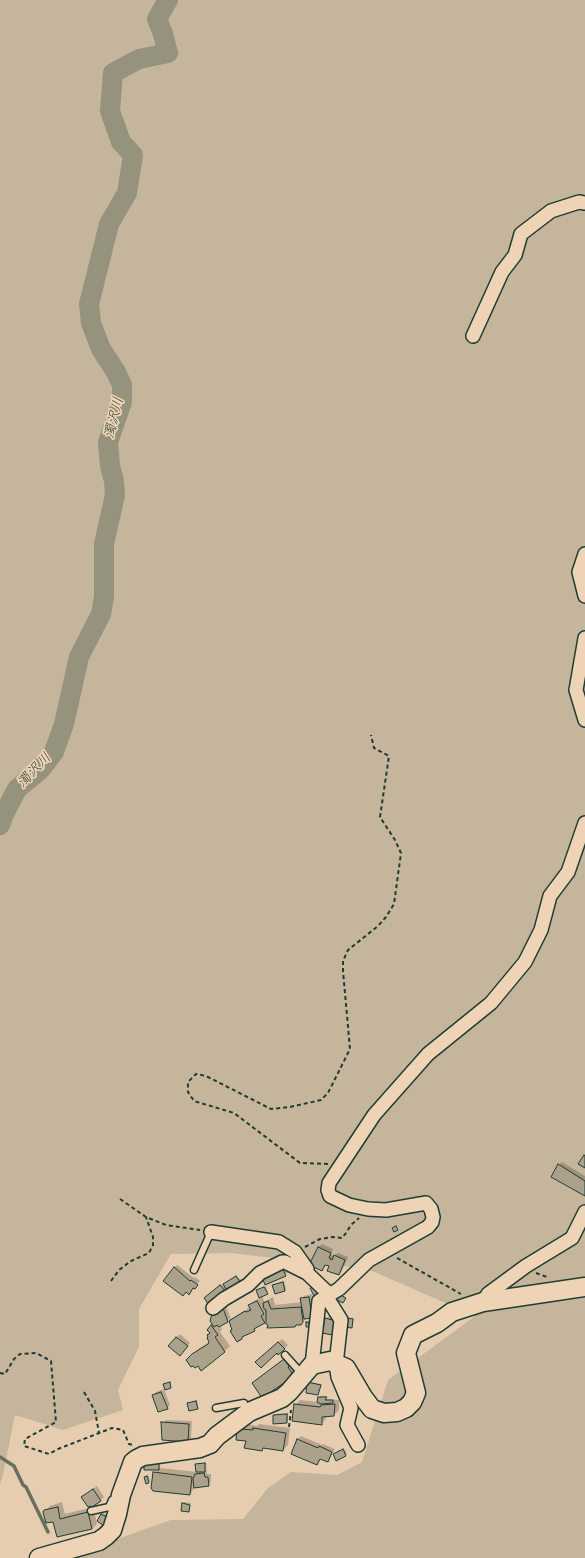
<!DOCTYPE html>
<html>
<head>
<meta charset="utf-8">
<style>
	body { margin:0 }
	canvas { display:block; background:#e6cdb0 }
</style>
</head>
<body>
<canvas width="585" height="1558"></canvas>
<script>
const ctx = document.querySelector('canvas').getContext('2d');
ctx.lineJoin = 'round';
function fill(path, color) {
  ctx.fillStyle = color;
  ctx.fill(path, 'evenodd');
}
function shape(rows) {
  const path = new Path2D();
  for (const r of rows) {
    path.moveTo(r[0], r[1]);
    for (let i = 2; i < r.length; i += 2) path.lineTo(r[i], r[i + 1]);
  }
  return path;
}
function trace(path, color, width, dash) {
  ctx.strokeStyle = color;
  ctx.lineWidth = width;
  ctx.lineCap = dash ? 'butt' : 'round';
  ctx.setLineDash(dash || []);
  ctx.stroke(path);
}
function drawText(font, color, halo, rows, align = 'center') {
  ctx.font = font + ' "Architects Daughter","Klee One",sans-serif';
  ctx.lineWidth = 3.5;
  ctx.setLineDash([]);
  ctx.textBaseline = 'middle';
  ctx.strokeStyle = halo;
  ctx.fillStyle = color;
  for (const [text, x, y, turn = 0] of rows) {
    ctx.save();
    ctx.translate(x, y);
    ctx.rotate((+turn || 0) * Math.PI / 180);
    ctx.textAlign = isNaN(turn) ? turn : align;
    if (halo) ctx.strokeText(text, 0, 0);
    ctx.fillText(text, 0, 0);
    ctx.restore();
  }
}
const green = shape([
	[0,0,585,0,585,1558,70,1558,123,1537,171,1520,243,1519,268,1488,291,1472,337,1475,362,1462,388,1380,475,1316,368,1269,231,1253,171,1254,139,1309,139,1347,118,1390,123,1410,63,1430,15,1415,3,1475,0,1485]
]);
const shadow = shape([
	[562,1162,585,1176,585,1195,559,1165],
	[322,1244,333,1249,331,1255,334,1256,338,1253,348,1257,342,1271,339,1274,330,1266,326,1264,322,1269,318,1247],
	[177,1265,194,1278,195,1277,200,1281,189,1293,174,1268],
	[285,1265,288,1272,285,1275,266,1274],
	[237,1276,241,1280,225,1292,205,1298,224,1283,225,1284],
	[284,1281,286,1289,285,1290,273,1285],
	[266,1286,268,1292,262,1296,265,1302,269,1299,273,1297,275,1305,302,1302,301,1299,304,1296,312,1294,315,1314,307,1317,301,1324,267,1320,241,1338,233,1330,229,1319,219,1325,222,1329,220,1332,230,1346,225,1351,202,1369,199,1364,187,1360,198,1349,210,1342,211,1333,208,1330,213,1324,216,1311,226,1306,231,1319,250,1307,249,1306,254,1301,260,1298,257,1291],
	[329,1316,338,1318,332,1334,325,1319],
	[347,1317,354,1318,352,1327,346,1318],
	[180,1334,190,1343,183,1351,177,1337],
	[282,1339,288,1345,279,1354,277,1352,259,1359],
	[289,1355,298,1370,293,1375,253,1383],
	[310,1382,322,1384,318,1394,308,1383],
	[164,1389,170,1405,167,1408,153,1396,156,1392],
	[320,1396,327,1396,325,1399,339,1400,339,1410,334,1415,326,1415,326,1419,321,1424,295,1405,300,1400,318,1402],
	[197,1400,198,1406,197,1408,188,1403],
	[288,1413,288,1421,287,1422,274,1415,275,1414],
	[166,1420,192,1421,191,1438,188,1441,162,1423],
	[246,1424,257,1426,259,1424,290,1428,288,1445,283,1450,264,1447,262,1450,247,1440,238,1431],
	[301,1436,322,1445,323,1444,335,1449,330,1458,327,1461,321,1458,317,1464,292,1454,298,1439],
	[345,1449,347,1454,337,1459,336,1453],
	[160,1461,160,1468,197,1472,196,1464,206,1463,207,1474,211,1474,211,1482,208,1485,195,1487,190,1494,154,1473,158,1469,145,1469],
	[147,1476,149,1476,150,1481,148,1483,145,1477],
	[97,1486,104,1497,93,1507,82,1497],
	[62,1502,65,1514,93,1507,97,1524,92,1529,54,1521,45,1511,50,1506],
	[184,1502,191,1503,189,1511,183,1504],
	[103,1513,109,1517,98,1521,102,1514]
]);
const stream = shape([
	[0,1457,14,1466,23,1485,26,1487,48,1532]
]);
const river = shape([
	[0,825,5,812,17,789,41,769,54,752,64,724,79,657,101,614,104,597,104,544,115,495,114,481,110,466,108,442,122,402,122,385,116,372,101,349,91,323,89,304,109,224,127,193,133,155,121,142,110,111,113,73,139,59,168,53,163,34,157,19,168,0]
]);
const building = shape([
	[584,1155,585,1156,585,1168,578,1164,584,1155],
	[558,1164,585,1181,585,1196,551,1177,558,1164],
	[396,1226,398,1230,394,1232,392,1228,396,1226],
	[318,1247,331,1253,329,1258,332,1260,334,1255,345,1260,339,1275,327,1271,329,1266,325,1265,322,1271,309,1265,318,1247],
	[174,1267,190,1281,191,1280,198,1285,195,1289,193,1288,189,1295,186,1292,183,1296,163,1281,174,1267],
	[282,1268,286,1276,265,1285,262,1277,282,1268],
	[236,1276,240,1282,227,1291,223,1284,236,1276],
	[283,1282,285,1291,275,1294,272,1285,283,1282],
	[220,1285,226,1292,209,1305,204,1298,220,1285],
	[315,1286,318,1294,314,1296,310,1288,315,1286],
	[264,1287,268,1294,259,1298,256,1290,264,1287],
	[339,1294,346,1298,343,1303,335,1299,339,1294],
	[309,1297,312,1318,304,1319,300,1298,309,1297],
	[257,1301,264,1314,261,1316,265,1323,254,1329,255,1331,242,1337,242,1339,237,1342,230,1331,232,1330,229,1321,245,1311,246,1312,251,1310,248,1305,257,1301],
	[268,1301,271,1309,301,1307,303,1322,301,1325,296,1325,295,1327,267,1328,268,1325,266,1324,266,1310,264,1309,263,1303,268,1301],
	[223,1308,228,1322,219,1327,217,1325,214,1327,210,1321,212,1314,223,1308],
	[325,1318,336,1321,333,1335,322,1333,325,1318],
	[345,1318,353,1319,352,1328,344,1327,345,1318],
	[306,1322,309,1322,309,1327,306,1327,306,1322],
	[211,1325,218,1335,215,1337,225,1352,201,1371,198,1366,195,1368,193,1366,191,1367,186,1360,192,1354,208,1344,209,1342,207,1338,208,1337,207,1335,210,1333,207,1330,211,1325],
	[176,1337,188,1346,180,1356,168,1346,176,1337],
	[278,1342,285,1349,278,1355,277,1353,261,1368,255,1362,278,1342],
	[284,1359,289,1366,288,1367,294,1376,262,1398,252,1383,284,1359],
	[170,1382,171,1388,165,1390,163,1384,170,1382],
	[307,1382,321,1385,318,1395,306,1393,307,1382],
	[161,1392,168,1409,158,1412,152,1395,161,1392],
	[318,1397,327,1397,325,1400,333,1400,333,1403,321,1404,317,1402,318,1397],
	[196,1401,198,1409,189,1411,187,1403,196,1401],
	[294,1404,320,1407,321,1405,335,1404,334,1416,322,1417,322,1425,292,1421,294,1404],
	[287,1414,287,1423,273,1424,273,1415,287,1414],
	[161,1422,189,1424,188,1442,162,1440,161,1422],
	[253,1428,286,1433,283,1451,263,1448,262,1451,244,1448,246,1441,236,1440,237,1430,239,1431,240,1429,253,1430,253,1428],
	[297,1439,318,1448,319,1446,332,1452,328,1462,320,1459,317,1465,291,1454,297,1439],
	[343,1449,346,1456,336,1461,333,1454,343,1449],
	[144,1461,159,1462,159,1470,144,1470,144,1461],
	[205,1463,205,1472,196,1472,195,1464,205,1463],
	[153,1472,192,1477,190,1495,153,1491,151,1488,153,1472],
	[204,1473,205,1477,208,1477,209,1486,194,1488,193,1479,195,1474,204,1473],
	[147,1476,149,1483,146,1484,144,1477,147,1476],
	[93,1489,101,1501,92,1507,90,1506,88,1507,81,1497,93,1489],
	[182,1503,190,1505,189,1512,181,1511,182,1503],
	[58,1507,60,1519,88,1512,92,1529,57,1537,53,1522,46,1523,43,1512,44,1510,58,1507],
	[101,1514,109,1518,104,1526,97,1521,101,1514]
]);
const path = shape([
	[328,1164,300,1163,234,1113,194,1101,188,1092,188,1082,196,1074,206,1076,271,1109,290,1107,321,1100,328,1093,350,1049,343,971,343,961,348,950,378,926,386,917,394,904,401,853,395,840,380,817,389,756,374,748,371,735],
	[120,1199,146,1217,166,1225,200,1230],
	[305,1247,320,1239,333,1237,342,1238,346,1233,351,1225,359,1218],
	[397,1258,461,1294],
	[536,1273,547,1277],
	[111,1281,119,1270,131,1261,149,1253,153,1245,153,1237,146,1217],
	[0,1373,5,1374,14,1359,20,1354,36,1353,51,1361,56,1422,25,1439,24,1446,49,1454,58,1449,112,1428,123,1430,129,1444,133,1445],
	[84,1392,95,1411,99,1433],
	[289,1427,291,1410]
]);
const lane = shape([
	[194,1270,211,1232],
	[285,1355,302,1374],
	[216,1408,244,1403,247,1410],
	[91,1511,109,1507,112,1500]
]);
const street = shape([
	[473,336,502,272,515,255,521,234,551,211,579,202,585,203],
	[585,554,579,572,585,596],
	[585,638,576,690,585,720],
	[211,1232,279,1242,295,1252,307,1269,307,1273],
	[326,1296,341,1320,336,1364,338,1377,351,1408,347,1425,358,1445],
	[483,1302,488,1294,526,1266,572,1238,585,1212],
	[213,1308,224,1299,248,1285,260,1273,282,1262,285,1262,307,1273,329,1294],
	[312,1365,319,1301,339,1289,369,1260,428,1227,432,1222,433,1217,431,1209,426,1203,386,1210,368,1209,349,1205,330,1196,328,1190,329,1183,374,1115,428,1054,491,1003,525,962,541,930,550,896,568,872,585,823]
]);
const secondary = shape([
	[39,1558,99,1541,106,1536,112,1530,117,1514,121,1495,133,1462,137,1459,143,1456,200,1448,210,1444,217,1436,249,1412,282,1398,289,1392,312,1365,330,1361,346,1368,363,1397,372,1409,384,1413,397,1412,406,1408,412,1402,416,1393,406,1353,413,1335,437,1323,452,1312,483,1302,585,1287]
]);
const waterNames = [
	["濁沢川",115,418,-76],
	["濁沢川",35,771,-47]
];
fill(green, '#c5b59c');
fill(shadow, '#0003');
trace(stream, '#667060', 3.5);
trace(river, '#95927d', 20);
fill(building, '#aca28b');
trace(building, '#1f3d34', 1);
trace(lane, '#1f3d34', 9);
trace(street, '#1f3d34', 16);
trace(secondary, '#1f3d34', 21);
trace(path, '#1f3d34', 2, [4, 3]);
trace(lane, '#eed3b5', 6);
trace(street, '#eed3b5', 13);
trace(secondary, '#eed3b5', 18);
drawText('italic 14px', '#314a3f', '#eed3b5', waterNames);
</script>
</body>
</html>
